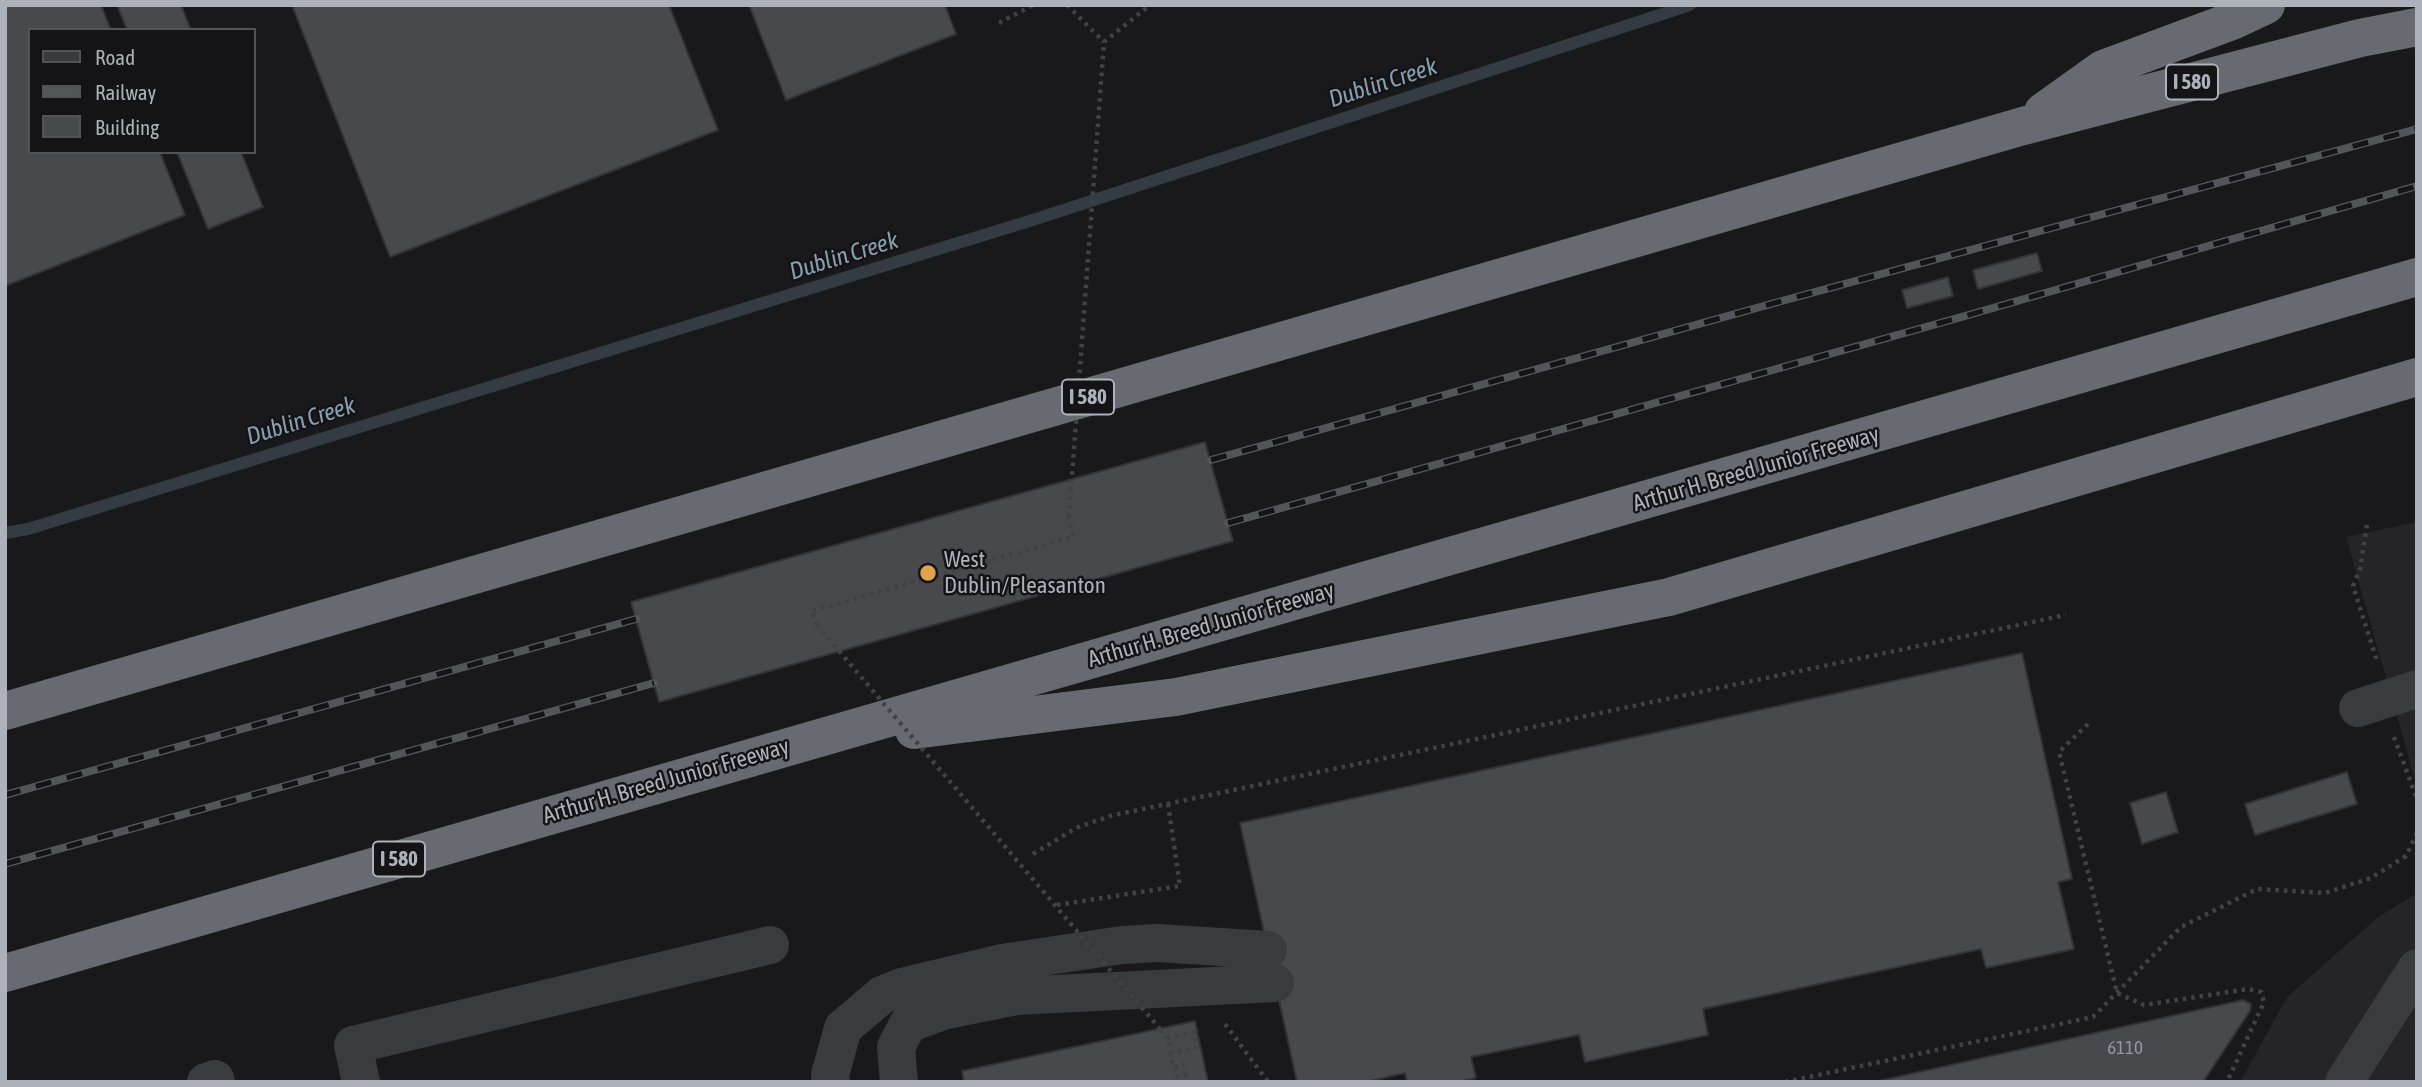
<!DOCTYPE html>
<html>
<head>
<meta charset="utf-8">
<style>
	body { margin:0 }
	#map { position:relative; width:2422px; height:1087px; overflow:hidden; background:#19191b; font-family:"Asap Condensed",sans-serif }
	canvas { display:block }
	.frame { position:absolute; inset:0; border:7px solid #adb1b9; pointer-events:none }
	.legend { position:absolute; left:28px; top:28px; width:228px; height:126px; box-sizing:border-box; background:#141416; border:2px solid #515357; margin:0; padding:9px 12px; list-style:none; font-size:21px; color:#adb1b9 }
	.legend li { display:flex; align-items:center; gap:14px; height:35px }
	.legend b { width:35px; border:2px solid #515357 }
</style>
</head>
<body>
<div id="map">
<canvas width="2422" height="1087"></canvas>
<div class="frame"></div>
<ul class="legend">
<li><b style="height:9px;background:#3a3b3f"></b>Road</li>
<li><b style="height:9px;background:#53555a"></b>Railway</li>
<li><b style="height:19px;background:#48494d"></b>Building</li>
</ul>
</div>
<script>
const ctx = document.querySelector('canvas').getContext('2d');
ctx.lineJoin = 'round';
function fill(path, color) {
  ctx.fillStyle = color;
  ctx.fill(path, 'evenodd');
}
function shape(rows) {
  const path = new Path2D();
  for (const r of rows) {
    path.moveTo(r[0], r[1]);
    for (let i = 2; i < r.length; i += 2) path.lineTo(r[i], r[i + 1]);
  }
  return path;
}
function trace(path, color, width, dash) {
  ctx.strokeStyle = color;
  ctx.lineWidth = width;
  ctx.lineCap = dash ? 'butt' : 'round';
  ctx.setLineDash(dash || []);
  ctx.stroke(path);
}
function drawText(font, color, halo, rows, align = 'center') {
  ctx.font = font + ' "Asap Condensed",sans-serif';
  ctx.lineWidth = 5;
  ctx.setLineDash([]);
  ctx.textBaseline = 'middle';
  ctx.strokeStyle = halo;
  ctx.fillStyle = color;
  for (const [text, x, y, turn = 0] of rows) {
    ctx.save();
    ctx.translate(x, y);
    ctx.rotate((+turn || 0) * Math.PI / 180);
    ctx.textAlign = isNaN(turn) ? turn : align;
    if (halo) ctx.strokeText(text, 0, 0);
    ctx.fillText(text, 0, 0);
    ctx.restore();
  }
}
const built = shape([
	[2417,522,2417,787,2346,537],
	[2417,893,2417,1082,2240,1082,2287,997,2377,918]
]);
const stream = shape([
	[5,533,28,529,1036,219,1690,5]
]);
const building = shape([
	[5,5,101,5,111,30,30,30,30,152,160,152,185,215,5,286,5,5],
	[117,5,181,5,191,30,127,30,117,5],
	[292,5,669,5,718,130,390,257,292,5],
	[749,5,945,5,956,34,786,100,749,5],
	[177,152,241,152,263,207,208,229,177,152],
	[2037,253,2042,271,1978,289,1973,270,2037,253],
	[1948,277,1953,296,1907,308,1902,290,1948,277],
	[1205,442,1233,541,659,702,631,602,1205,442],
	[2022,653,2072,879,2058,882,2074,949,1986,968,1981,949,1703,1009,1708,1035,1585,1062,1579,1035,1471,1057,1476,1078,1458,1082,1407,1082,1405,1073,1366,1082,1297,1082,1240,823,2022,653],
	[2347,772,2357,804,2255,835,2245,804,2347,772],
	[2166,792,2178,832,2142,844,2130,803,2166,792],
	[2243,1000,2251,1004,2250,1011,2203,1082,1874,1082,2243,1000],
	[1195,1021,1208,1082,964,1082,962,1071,1195,1021]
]);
const path = shape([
	[1067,5,1104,42],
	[999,23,1033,5],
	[2367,525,2360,569,2353,586,2377,661],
	[817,625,811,611,1073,537,1069,517],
	[2088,724,2059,752,2117,993,2144,1005,2248,989,2261,992,2264,1002,2227,1082],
	[2394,737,2417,799],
	[1033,854,1076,828,1110,816,2066,615],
	[1057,905,1180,886,1168,804],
	[1225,1024,1268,1082],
	[1160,1029,1167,1038,1176,1077,1189,1074],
	[1167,1038,1194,1032,1197,1047,1171,1053],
	[1174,1067,1187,1063],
	[1785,1082,2093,1017,2181,927,2257,889,2325,893,2371,878,2406,856,2417,833]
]);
const minor = shape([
	[2358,708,2417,689],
	[206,1082,215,1079,216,1082],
	[361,1082,353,1045,770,945],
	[831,1082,830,1075,843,1028,882,995,902,987,1002,963,1122,945,1158,943,1268,950],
	[899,1082,896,1047,908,1024,946,1010,1016,996,1275,983],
	[2344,1082,2417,968]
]);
const highway = shape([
	[2043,112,2103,69,2232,21,2266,5],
	[5,711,2023,126,2360,38,2417,27],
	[914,730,1176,697,1669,597,2417,377],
	[5,973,2417,277]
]);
const rail = shape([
	[1211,460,1778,302,2417,129],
	[1228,523,1965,316,2417,186],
	[5,795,636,619],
	[5,864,654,683]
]);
const pathBridge = shape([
	[1069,517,1104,42,1150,5],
	[817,625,1160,1029]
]);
const markers = [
	[928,573,9,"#e0a54b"]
];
const numberNames = [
	["6110",2125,1048]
];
const shields = [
	[2192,82,52],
	[1088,397,52],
	[399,859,52]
];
const shieldNames = [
	["I 580",2192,82],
	["I 580",1088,397],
	["I 580",399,859]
];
const streetNames = [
	["Arthur H. Breed Junior Freeway",1756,469,-16],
	["Arthur H. Breed Junior Freeway",1211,625,-16],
	["Arthur H. Breed Junior Freeway",666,781,-16]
];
const poiNames = [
	["West",944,560],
	["Dublin/Pleasanton",944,586]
];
const waterNames = [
	["Dublin Creek",1383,83,-18],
	["Dublin Creek",844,256,-17],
	["Dublin Creek",301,421,-17]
];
fill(built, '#252528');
trace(stream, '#333c43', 12);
fill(building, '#48494d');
trace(building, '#333336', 2);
trace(path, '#404246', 4.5, [3.5, 5]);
trace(minor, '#3a3b3f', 38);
trace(highway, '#676a70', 38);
trace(rail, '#53555a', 8);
trace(rail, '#141416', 5, [16]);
trace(pathBridge, '#404246', 4.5, [3.5, 5]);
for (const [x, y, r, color] of markers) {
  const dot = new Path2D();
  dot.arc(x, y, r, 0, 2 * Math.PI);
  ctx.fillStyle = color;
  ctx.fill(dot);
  trace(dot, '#141416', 2.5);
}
drawText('19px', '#94979e', null, numberNames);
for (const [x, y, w] of shields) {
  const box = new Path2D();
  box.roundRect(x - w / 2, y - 17.5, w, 35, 5);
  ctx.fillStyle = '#141416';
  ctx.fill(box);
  trace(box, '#adb1b9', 2);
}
drawText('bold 21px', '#adb1b9', null, shieldNames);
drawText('23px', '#adb1b9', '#141416', streetNames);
drawText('23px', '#adb1b9', '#141416', poiNames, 'left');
drawText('italic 24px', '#87a0b0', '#141416', waterNames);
</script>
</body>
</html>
